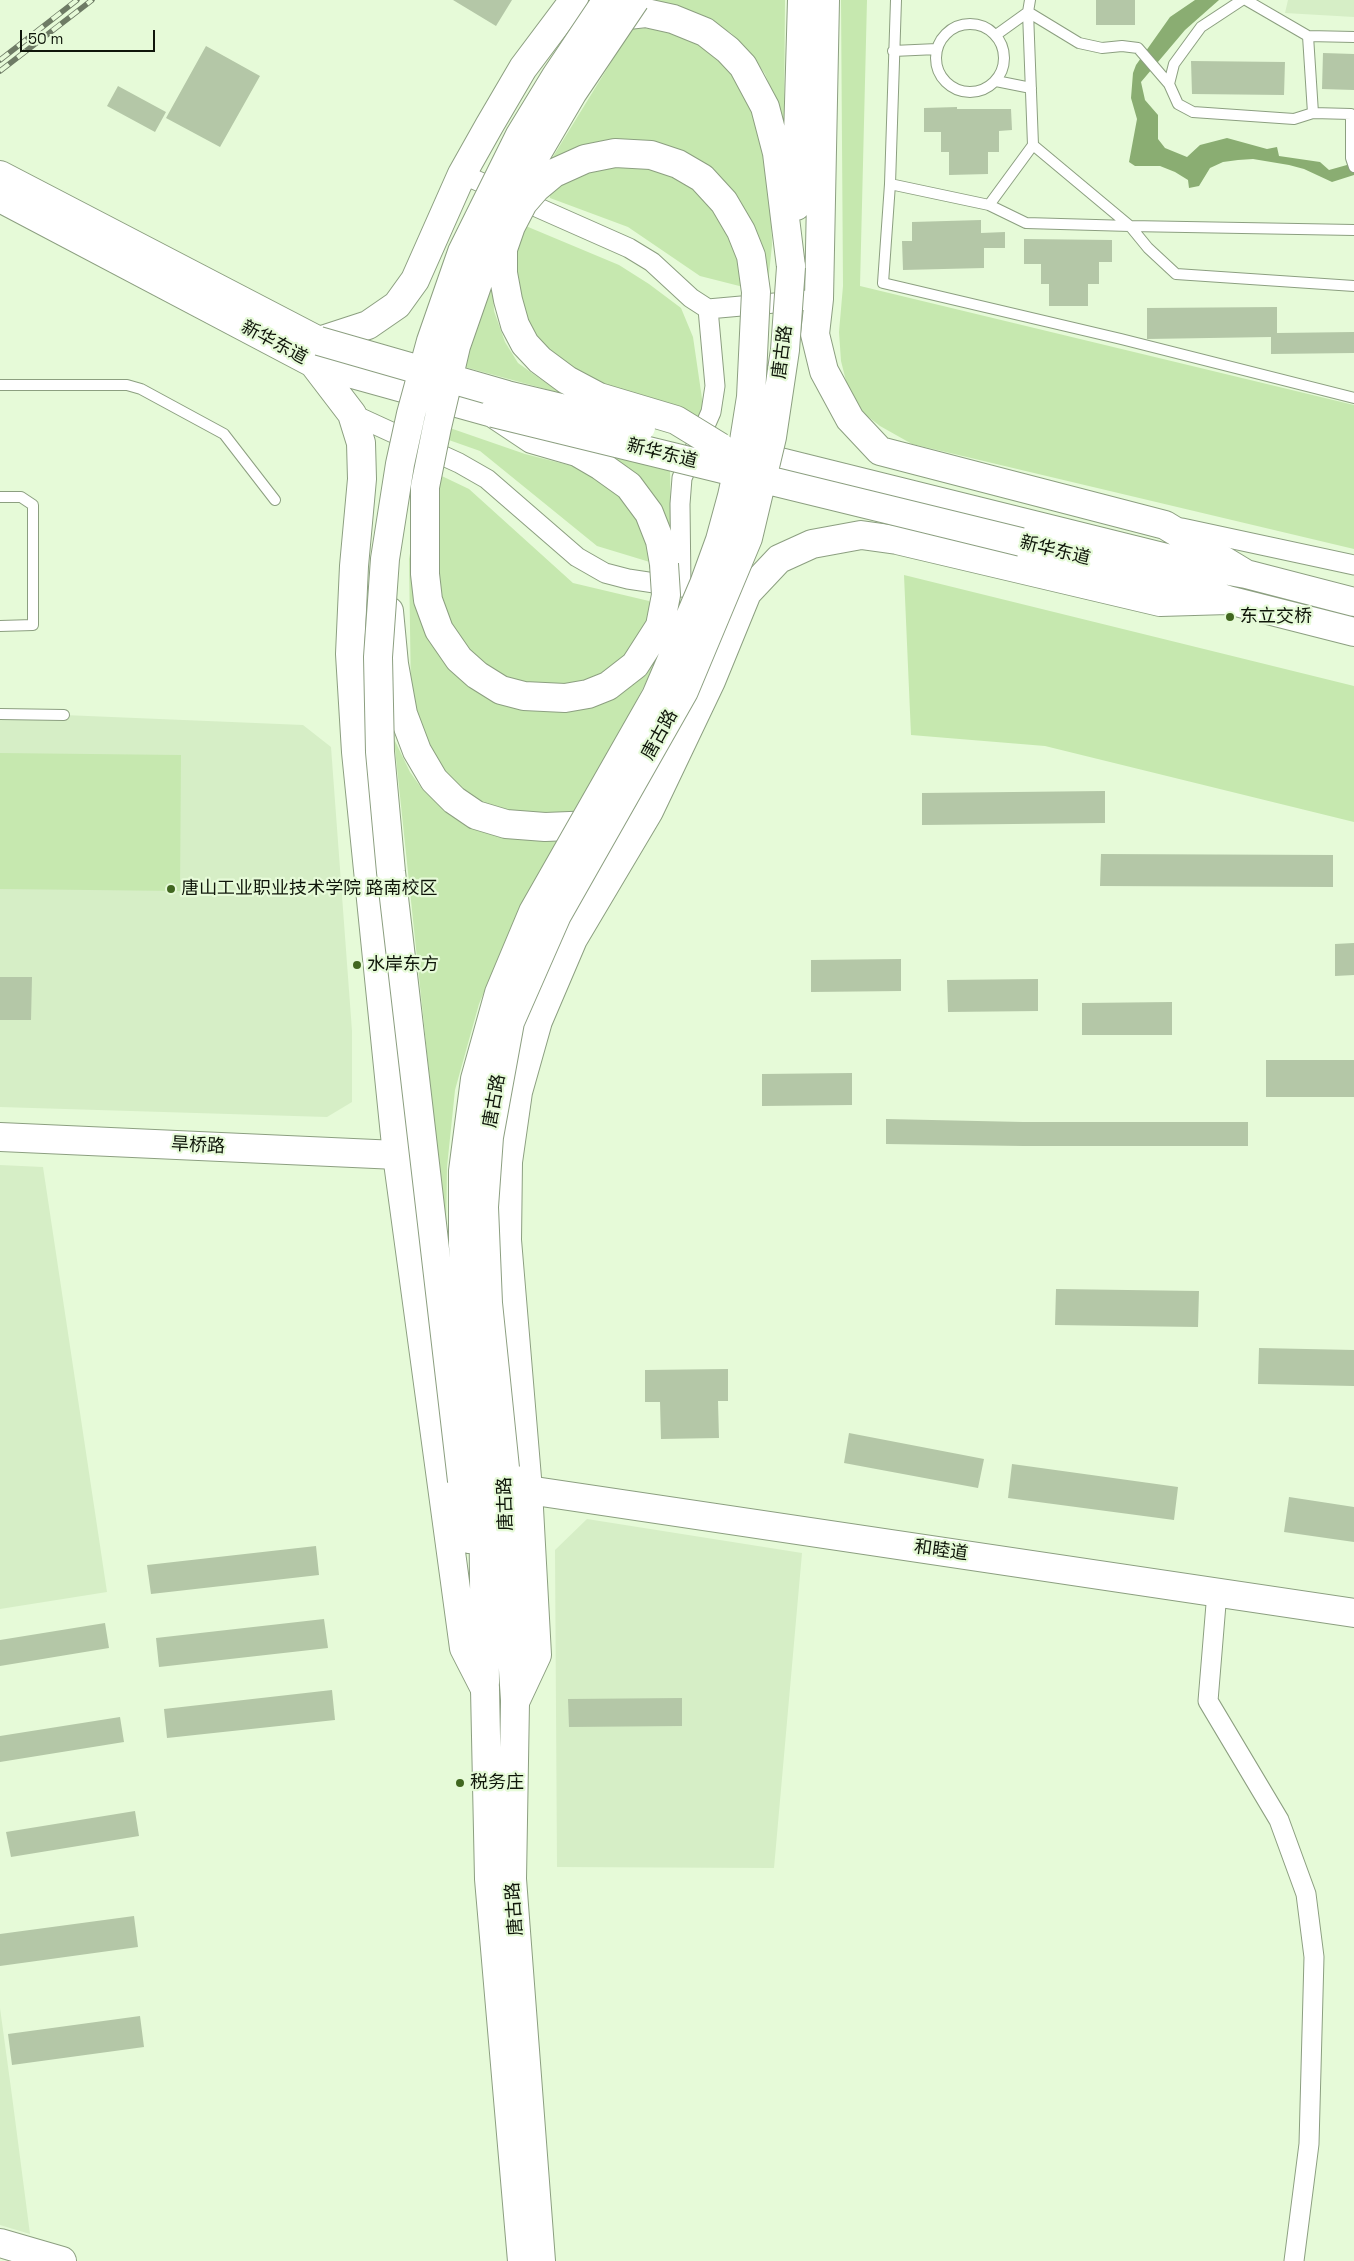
<!DOCTYPE html>
<html>
<head>
<meta charset="utf-8">
<style>
	body { margin:0 }
	#map { position:relative; width:1354px; height:2261px; overflow:hidden; background:#e6fad8; font-family:"Space Grotesk",sans-serif }
	canvas { display:block }
	.scale { position:absolute; left:20px; top:30px; width:135px; height:22px; box-sizing:border-box; border:2px solid #0f160a; border-top:0; padding-left:6px; font-size:15px; line-height:18px; white-space:nowrap; color:#0f160a; -webkit-text-stroke:4px #e6fad8; paint-order:stroke }
</style>
</head>
<body>
<div id="map">
<canvas width="1354" height="2261"></canvas>
<div class="scale">50 m</div>
</div>
<script>
const ctx = document.querySelector('canvas').getContext('2d');
ctx.lineJoin = 'round';
function fill(path, color) {
  ctx.fillStyle = color;
  ctx.fill(path, 'evenodd');
}
function shape(rows) {
  const path = new Path2D();
  for (const r of rows) {
    if (r.length === 3) {
      path.moveTo(r[0] + r[2], r[1]);
      path.arc(r[0], r[1], r[2], 0, 2 * Math.PI);
      continue;
    }
    path.moveTo(r[0], r[1]);
    for (let i = 2; i < r.length; i += 2) path.lineTo(r[i], r[i + 1]);
  }
  return path;
}
function trace(path, color, width, dash) {
  ctx.strokeStyle = color;
  ctx.lineWidth = width;
  ctx.lineCap = dash ? 'butt' : 'round';
  ctx.setLineDash(dash || []);
  ctx.stroke(path);
}
function drawText(font, color, halo, rows, align = 'center') {
  ctx.font = font + ' "Space Grotesk","Noto Sans SC",sans-serif';
  ctx.lineWidth = 4.5;
  ctx.setLineDash([]);
  ctx.textBaseline = 'middle';
  ctx.strokeStyle = halo;
  ctx.fillStyle = color;
  for (const [text, x, y, turn = 0] of rows) {
    ctx.save();
    ctx.translate(x, y);
    ctx.rotate((+turn || 0) * Math.PI / 180);
    ctx.textAlign = isNaN(turn) ? turn : align;
    if (halo) ctx.strokeText(text, 0, 0);
    ctx.fillText(text, 0, 0);
    ctx.restore();
  }
}
const built = shape([
	[1288,0,1354,0,1354,17,1285,13],
	[64,715,303,725,331,747,352,1031,352,1102,327,1117,0,1107,0,716],
	[0,1165,43,1167,107,1592,0,1609],
	[587,1519,802,1553,774,1868,557,1867,555,1550],
	[0,2008,12,2096,30,2234,0,2225]
]);
const green = shape([
	[649,0,785,0,784,120,765,74,750,52,731,33,705,18],
	[841,0,867,0,860,286,1354,405,1354,549,912,444,880,426,862,412,848,389,841,361,839,332,843,286],
	[632,28,664,29,698,44,731,70,755,114,770,172,772,245,767,293,700,276,628,227,550,198,546,168],
	[521,224,619,265,649,284,681,308,693,337,705,419,609,391,563,365,544,347,530,329,511,261],
	[492,276,494,311,505,342,518,363,560,393,461,366],
	[447,427,525,454,584,469,617,488,641,528,653,563,597,546,480,451,446,439],
	[603,455,670,470,671,532],
	[425,468,469,489,573,583,649,601,669,624,648,678,608,757,569,819,508,814,462,798,440,780,411,696,409,559],
	[904,575,1354,686,1354,822,1045,746,911,735],
	[394,739,410,772,422,789,451,816,490,830,558,840,504,944,479,1004,455,1090,447,1167,446,1234],
	[0,753,181,755,180,891,0,889]
]);
const water = shape([
	[1195,0,1219,0,1185,30,1141,82,1145,100,1158,115,1158,139,1165,148,1187,157,1200,145,1227,138,1267,149,1277,147,1279,156,1320,162,1329,170,1354,163,1354,175,1332,182,1304,169,1289,165,1253,159,1238,160,1223,162,1210,168,1199,186,1189,188,1188,180,1175,172,1160,166,1135,166,1129,162,1137,119,1131,98,1133,73,1136,65,1170,17]
]);
const building = shape([
	[453,0,512,0,496,26],
	[1096,0,1135,0,1135,25,1096,25],
	[206,46,260,76,220,147,166,118],
	[1323,53,1354,54,1354,90,1322,89],
	[1191,61,1285,62,1284,95,1192,94],
	[118,86,166,112,155,132,107,106],
	[957,107,957,109,1011,109,1012,130,999,131,999,152,988,152,988,174,949,175,949,152,941,152,941,132,924,132,924,108],
	[981,220,981,233,1005,232,1005,248,984,248,984,268,903,270,902,241,912,241,912,222],
	[1024,239,1112,240,1112,262,1099,262,1099,284,1088,284,1088,306,1049,306,1049,284,1041,284,1041,264,1024,264],
	[1277,307,1277,333,1354,332,1354,353,1271,354,1271,337,1147,339,1147,308],
	[1105,791,1105,823,922,825,922,793],
	[1101,854,1333,855,1333,887,1100,886],
	[1354,943,1354,975,1335,976,1335,944],
	[901,959,901,991,811,992,811,960],
	[0,977,32,977,31,1020,0,1020],
	[1038,979,1038,1011,948,1012,947,980],
	[1172,1002,1172,1035,1082,1035,1082,1003],
	[1266,1060,1354,1060,1354,1097,1266,1097],
	[852,1073,852,1105,762,1106,762,1074],
	[886,1119,1023,1122,1248,1122,1248,1146,1023,1146,886,1144],
	[1056,1289,1199,1291,1198,1327,1055,1325],
	[1259,1348,1354,1350,1354,1386,1258,1384],
	[728,1369,728,1401,718,1401,719,1438,661,1439,660,1402,645,1402,645,1370],
	[849,1433,984,1459,978,1488,844,1463],
	[1012,1464,1178,1487,1174,1520,1008,1498],
	[1289,1497,1354,1507,1354,1542,1284,1532],
	[316,1546,319,1575,151,1594,147,1565],
	[324,1619,328,1648,159,1667,156,1638],
	[105,1623,109,1648,0,1666,0,1640],
	[332,1690,335,1720,167,1738,164,1709],
	[682,1698,682,1726,569,1727,568,1699],
	[120,1717,124,1742,0,1762,0,1736],
	[135,1811,139,1836,11,1857,6,1832],
	[134,1916,138,1947,0,1966,0,1934],
	[140,2016,144,2047,12,2065,8,2034]
]);
const lane = shape([
	[896,0,890,184,883,283,1121,339,1354,398],
	[1246,0,1308,36,1354,37],
	[1028,12,1079,43,1102,48,1122,46,1138,48,1169,84,1178,104,1193,112,1294,119,1313,113,1351,114,1351,158,1354,167],
	[970,58,34],
	[996,35,1028,12],
	[1308,36,1313,113],
	[893,51,937,49],
	[996,81,1031,88],
	[1169,84,1174,64,1201,27,1242,0],
	[1033,145,1130,226,1354,230],
	[890,184,989,205,1026,223,1130,226,1148,248,1176,274,1354,286],
	[989,205,1033,145,1028,12,1030,0],
	[0,385,127,385,141,389,224,434,275,500],
	[0,497,21,497,33,505,33,625,0,626],
	[0,714,64,715]
]);
const street = shape([
	[462,174,629,248,652,262,691,298,708,309,819,299],
	[352,414,459,463,487,479,577,557,605,573,628,579,681,587,713,590],
	[1182,528,1354,565],
	[681,587,680,504,682,478,711,412,715,386,708,309],
	[1217,1592,1208,1701,1279,1820,1306,1894,1314,1957,1309,2144,1294,2261]
]);
const secondary = shape([
	[0,1137,397,1155],
	[528,1490,1354,1613],
	[485,1689,489,1879,522,2261],
	[515,1702,512,1879,541,2261],
	[0,2243,62,2261]
]);
const primary = shape([
	[825,0,819,299,815,334,824,371,850,419,880,451,1165,525,1246,574],
	[606,19,609,17,646,13,673,19,705,32,728,50,743,66,765,107,777,153,791,267],
	[0,175,319,341,368,325,397,305,415,280,462,174,489,126,523,68,574,0],
	[0,198,313,363,493,413,532,439,577,452,601,466,629,486,649,513,660,541,664,564],
	[796,206,802,0],
	[313,363,352,414,361,443,362,479,354,566,350,654,356,752,397,1155,464,1648,485,1689],
	[744,453,1191,564,1246,574,1354,602],
	[1021,542,1180,584,1228,600,1354,632],
	[389,611,394,664,403,714,417,751,434,780,454,800,476,815,506,824,545,827,595,825,604,823],
	[505,1468,509,1609,515,1700],
	[483,1474,485,1683],
	[462,1481,468,1539],
	[515,1702,537,1655,528,1490,507,1240,508,1162,518,1092,538,1021,573,939,649,811,711,681,747,593,779,559,812,544,861,535,897,540,1160,602,1228,600]
]);
const rail = shape([
	[0,60,77,0],
	[0,71,92,0]
]);
const primaryBridge = shape([
	[635,0,573,92,519,184,488,254,456,346,437,427,425,487,425,574,428,600,439,630,459,659,477,675,501,690,524,696,565,698,588,694,608,686,635,665,660,626,666,595,664,564],
	[319,341,507,395,641,427],
	[493,413,1021,542],
	[505,1468,488,1303,484,1207,489,1137,510,1022,557,915,684,691,748,538,772,437,785,350,791,267],
	[483,1474,463,1245,463,1171,475,1079,499,993,533,912,656,696,704,584,720,540,732,496,744,441,751,397,756,292,751,256,741,231,724,202,702,178,678,164,651,155,615,153,585,159,554,173,536,188,523,203,511,226,503,249,503,273,508,300,515,325,525,344,540,360,567,380,599,397,676,420,720,447],
	[462,1481,391,872,380,752,378,657,385,559,400,464,411,414,431,341,462,252,520,135,556,76,607,0]
]);
const markers = [
	[1230,617,5,"#416720"],
	[171,889,5,"#416720"],
	[357,965,5,"#416720"],
	[460,1783,5,"#416720"]
];
const streetNames = [
	["新华东道",274,343,28],
	["唐古路",783,352,-83],
	["新华东道",662,454,14],
	["新华东道",1055,551,14],
	["唐古路",660,735,-61],
	["唐古路",495,1101,-80],
	["旱桥路",198,1146,3],
	["唐古路",506,1504,-92],
	["和睦道",941,1551,8],
	["唐古路",515,1909,-94]
];
const poiNames = [
	["东立交桥",1240,617],
	["唐山工业职业技术学院 路南校区",181,889],
	["水岸东方",367,965],
	["税务庄",470,1783]
];
fill(built, '#d6eec6');
fill(green, '#c6e8af');
fill(water, '#8aad72');
fill(building, '#b4c7a7');
trace(lane, '#8c9f80', 12);
trace(street, '#8c9f80', 21);
trace(secondary, '#8c9f80', 30);
trace(primary, '#8c9f80', 30);
trace(lane, '#fff', 10);
trace(street, '#fff', 19);
trace(secondary, '#fff', 28);
trace(primary, '#fff', 28);
trace(rail, '#6e7b65', 5.5);
trace(rail, '#e6fad8', 4, [11]);
trace(primaryBridge, '#8c9f80', 30, []);
trace(primaryBridge, '#fff', 28);
for (const [x, y, r, color] of markers) {
  const dot = new Path2D();
  dot.arc(x, y, r, 0, 2 * Math.PI);
  ctx.fillStyle = color;
  ctx.fill(dot);
  trace(dot, '#e6fad8', 2);
}
drawText('18px', '#0f160a', '#e6fad8', streetNames);
drawText('18px', '#0f160a', '#e6fad8', poiNames, 'left');
</script>
</body>
</html>
